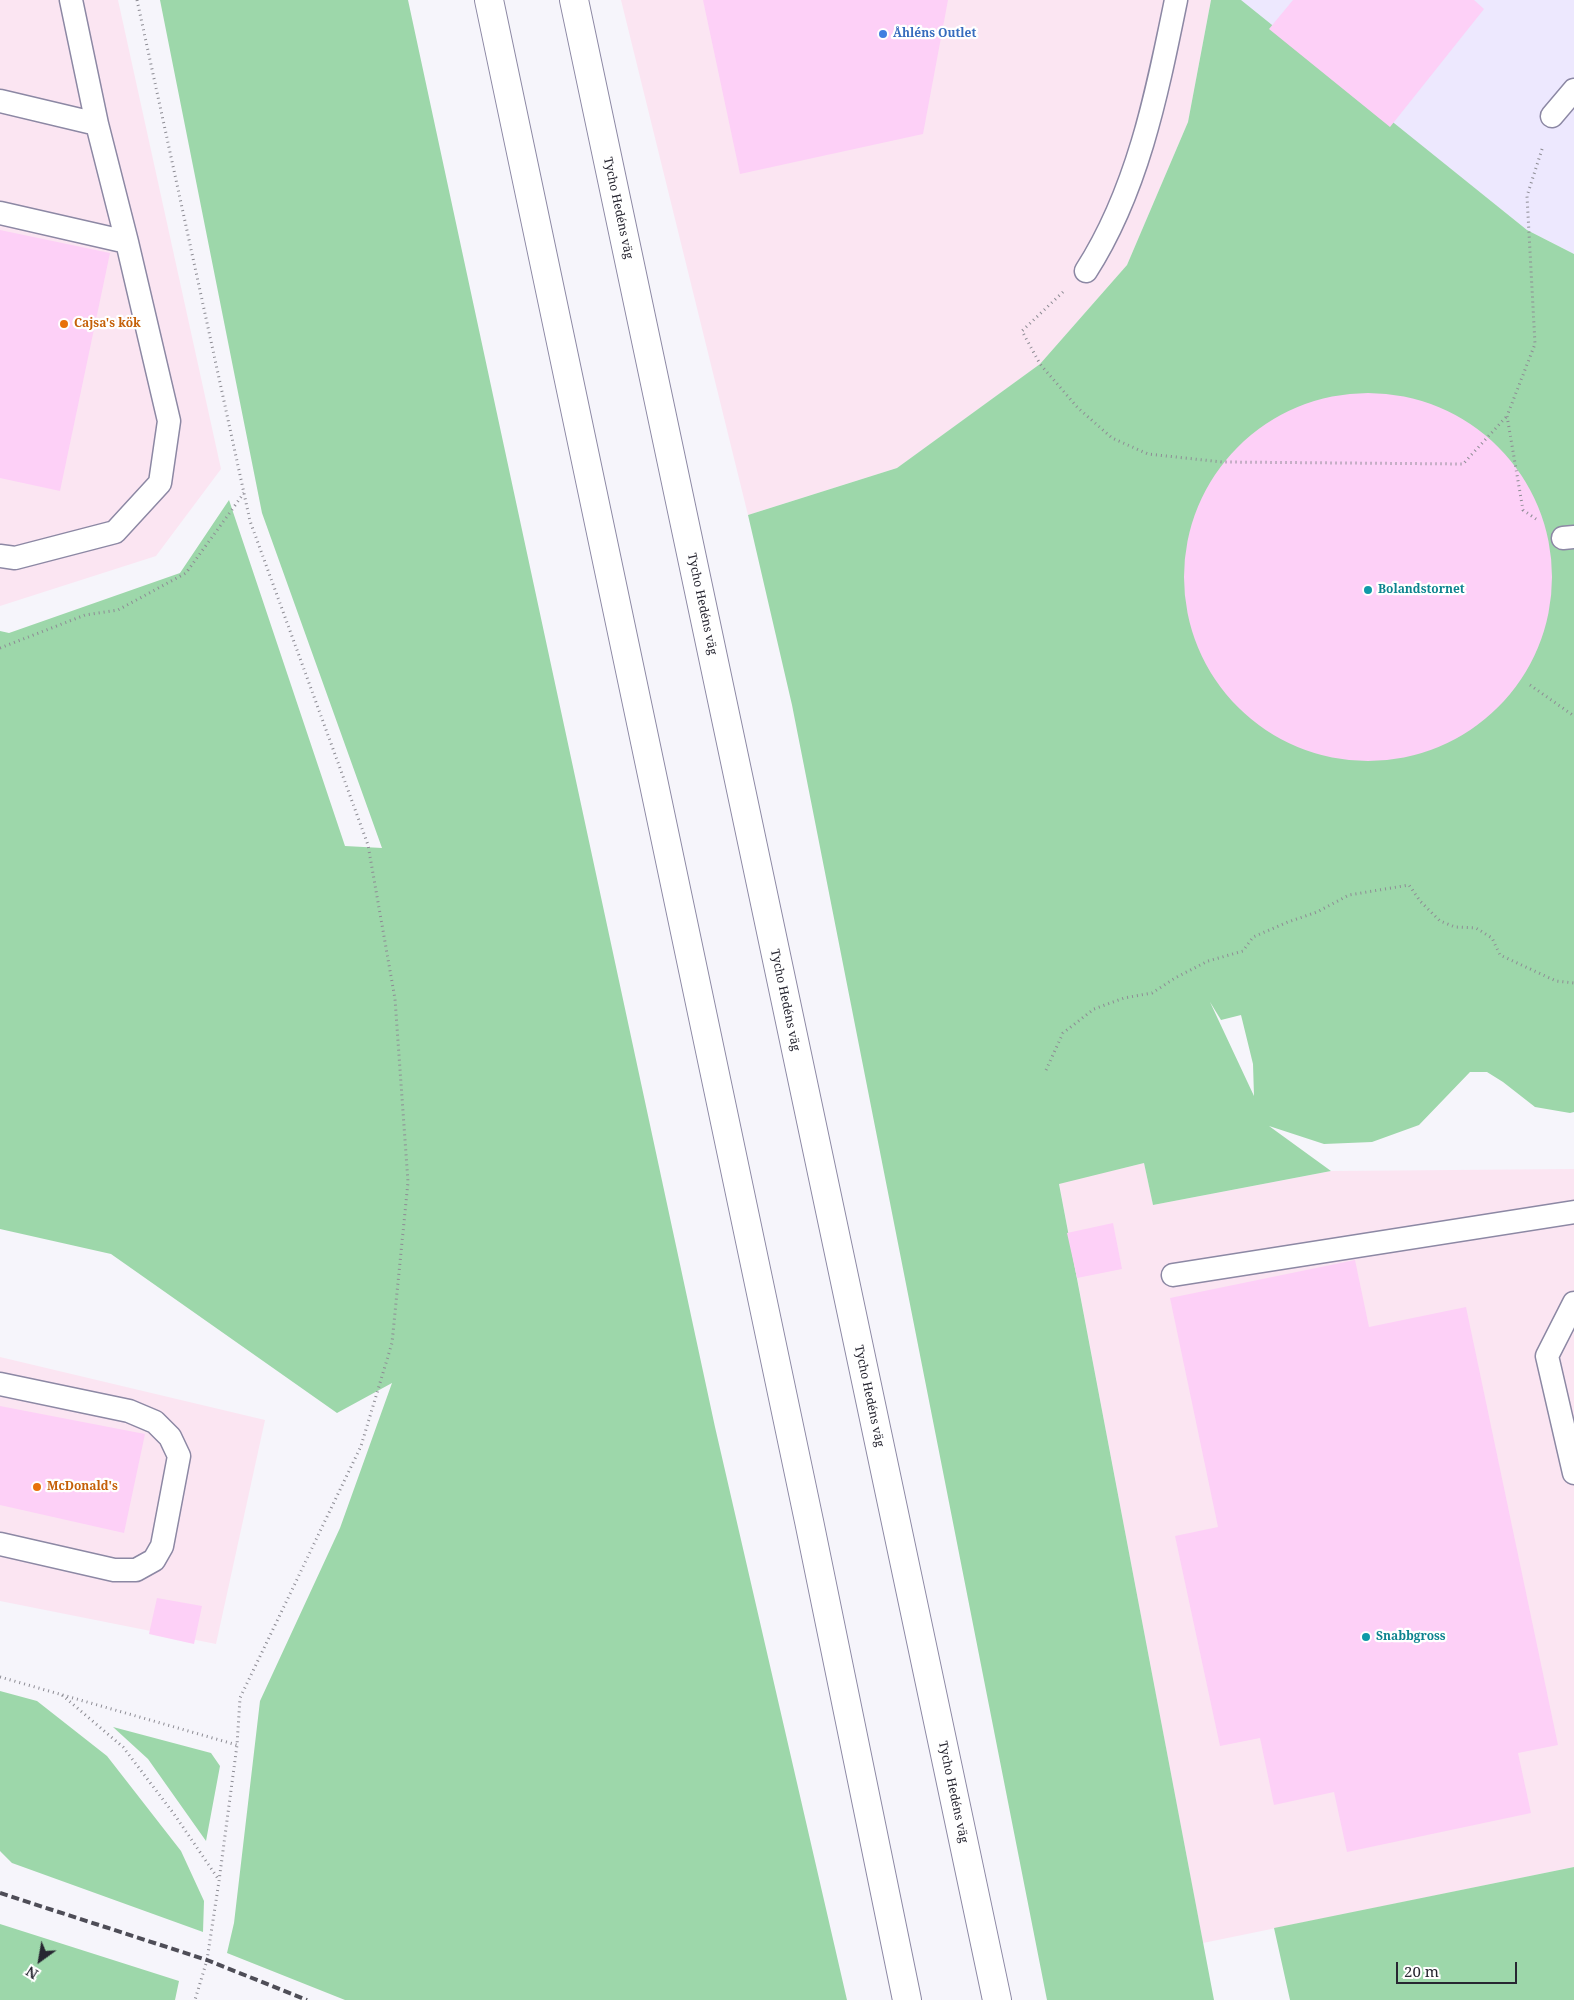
<!DOCTYPE html>
<meta charset="utf-8">
<style>
body{margin:0}
#map{position:relative;width:1574px;height:2000px;overflow:hidden;background:#f6f5fb;font-family:"Noto Serif",serif}
canvas{display:block}
.north{position:absolute;left:15px;top:1935px;width:50px;height:50px;-webkit-text-stroke:4px #fff;paint-order:stroke;rotate:212deg;font-size:14px;font-weight:700;line-height:20px;text-align:center;color:#272631}
.north::after{content:'';display:block;margin:auto;width:18px;height:22px;background:#272631;clip-path:polygon(50% 0,100% 100%,50% 72%,0 100%)}
.scale{position:absolute;left:1396px;top:1962px;width:121px;height:22px;box-sizing:border-box;border:2px solid #272631;border-top:0;padding-left:6px;font-size:15px;line-height:18px;white-space:nowrap;color:#272631;-webkit-text-stroke:4px #fff;paint-order:stroke}
</style>
<div id="map">
<canvas width="1574" height="2000"></canvas>
<div class="north">N</div>
<div class="scale">20 m</div>
</div>
<script>
const c = document.querySelector('canvas').getContext('2d');
c.lineJoin = 'round';
function fill(path, color) { c.fillStyle = color; c.fill(path, 'evenodd'); }
function strokePath(path, color, width, dash) { c.strokeStyle = color; c.lineWidth = width; c.lineCap = dash ? 'butt' : 'round'; c.setLineDash(dash || []); c.stroke(path); }
function label(font, color, halo, rows, align = 'center') {
  c.font = font + ' "Noto Serif",serif'; c.lineWidth = 4.5; c.setLineDash([]); c.textBaseline = 'middle'; c.strokeStyle = halo; c.fillStyle = color; for (const [text, x, y, turn = 0] of rows) {
    c.save(); c.translate(x, y); c.rotate((+turn || 0) * Math.PI / 180); c.textAlign = isNaN(turn) ? turn : align; if (halo) c.strokeText(text, 0, 0); c.fillText(text, 0, 0); c.restore();
  }
}
const commercial = new Path2D(`
 M0,0H118L221,469L156,556L0,606Z
 M621,0H1211L1188,122L1127,265L1040,364L897,468L748,515Z
 M1144,1163L1153,1205L1331,1171L1574,1169V1867L1203,1943L1059,1183Z
 M0,1357L265,1420L216,1644L0,1601Z`);
const industrial = new Path2D(`
 M1238,0H1574V254L1527,230Z`);
const green = new Path2D(`
 M160,0H408L715,1427L847,2000H345L227,1953L234,1923L260,1701L340,1528L392,1383L337,1413L111,1254L0,1229V631L9,633L180,573L229,500L345,846L382,848L262,513Z
 M1211,0H1241L1527,230L1574,254V1112L1570,1113L1535,1107L1503,1082L1487,1072H1470L1419,1125L1372,1142L1324,1144L1269,1126L1331,1171L1153,1205L1144,1163L1059,1184L1214,2000H1047L792,705L748,515L897,468L1040,364L1127,265L1188,122ZM1210,1002L1221,1020L1241,1015L1253,1064L1254,1096Z
 M0,1691L37,1701L107,1756L181,1851L204,1901L203,1932L12,1863L0,1851Z
 M113,1727L211,1753L220,1766L206,1841L148,1759Z
 M1574,1867V2000H1290L1274,1928Z
 M0,1924L179,1981L175,2000H0Z`);
const building = new Path2D(`
 M703,0H948L923,134L740,174Z
 M1293,0H1474L1484,9L1390,127L1269,29Z
 M0,230L110,253L60,491L0,478Z
 M1184 577a184 184 0 1 1 368 0a184 184 0 1 1-368 0Z
 M1113,1223L1122,1269L1077,1278L1067,1233Z
 M1355,1260L1369,1327L1466,1307L1558,1745L1518,1753L1531,1813L1347,1852L1334,1792L1274,1805L1260,1738L1220,1746L1175,1536L1218,1527L1170,1298Z
 M0,1406L145,1434L124,1533L0,1505Z
 M157,1598L202,1606L194,1644L149,1634Z`);
const path = new Path2D(`
 M137,0L250,521L368,845L395,999L408,1182L392,1343L361,1446L240,1698L237,1745L219,1881L207,1960L195,2000
 M1063,292L1022,331L1040,364L1078,408L1112,438L1148,454L1222,462L1463,464L1507,416
 M1536,519L1523,510L1507,416L1535,344L1527,196L1543,146
 M0,648L85,615L118,610L186,573L244,493
 M1530,685L1574,716
 M1046,1070L1063,1033L1094,1009L1124,998L1152,993L1175,978L1208,961L1243,951L1253,937L1288,922L1317,912L1349,895L1409,885L1420,901L1440,921L1455,927L1476,928L1492,938L1500,955L1556,981L1574,983
 M0,1677L237,1745
 M62,1695L123,1747L174,1814L219,1880`);
const service = new Path2D(`
 M0,101L97,124L71,0
 M1552,116L1574,90
 M0,213L127,242L97,124
 M1086,271C1138,190 1157,93 1176,0
 M1563,538L1574,537
 M0,556L15,558L115,532L160,483L169,421L127,242
 M1173,1275L1574,1212
 M1574,1303L1547,1356L1574,1473
 M0,1384L129,1411L155,1422L170,1437L179,1456L162,1546L154,1560L136,1570H114L0,1544`);
const secondary = new Path2D(`
 M489,0L809,1521L907,2000
 M574,0L997,2000`);
const rail = new Path2D(`
 M0,1893L207,1960L307,2000`);
const markers = [
 [883,34,5,"#3f7fe0"],
 [64,324,5,"#e8710a"],
 [1368,590,5,"#0f9aa8"],
 [37,1487,5,"#e8710a"],
 [1366,1637,5,"#0f9aa8"]
];
const shopNames = [
 ["Åhléns Outlet",893,34]
];
const streetNames = [
 ["Tycho Hedéns väg",618,208,78],
 ["Tycho Hedéns väg",702,604,78],
 ["Tycho Hedéns väg",785,1000,78],
 ["Tycho Hedéns väg",869,1396,78],
 ["Tycho Hedéns väg",953,1792,78]
];
const foodNames = [
 ["Cajsa's kök",74,324],
 ["McDonald's",47,1487]
];
const cultureNames = [
 ["Bolandstornet",1378,590],
 ["Snabbgross",1376,1637]
];
fill(commercial, '#fbe5f2');
fill(industrial, '#ede8fe');
fill(green, '#9dd7aa');
fill(building, '#fdd0f7');
strokePath(service, '#8c88a4', 25);
strokePath(secondary, '#8c88a4', 30);
strokePath(path, '#8d8c94', 3, [1, 4]);
strokePath(service, '#fff', 22);
strokePath(secondary, '#fff', 28);
strokePath(rail, '#4e4d57', 4, [8, 4]);
for (const [x, y, r, color] of markers) { const dot = new Path2D(); dot.arc(x, y, r, 0, 2 * Math.PI); c.fillStyle = color; c.fill(dot); strokePath(dot, '#fff', 2); }
label('bold 12px', '#366cbe', '#fff', shopNames, 'left');
label('12px', '#272631', '#fff', streetNames);
label('bold 12px', '#c56008', '#fff', foodNames, 'left');
label('bold 12px', '#0d838f', '#fff', cultureNames, 'left');
</script>
